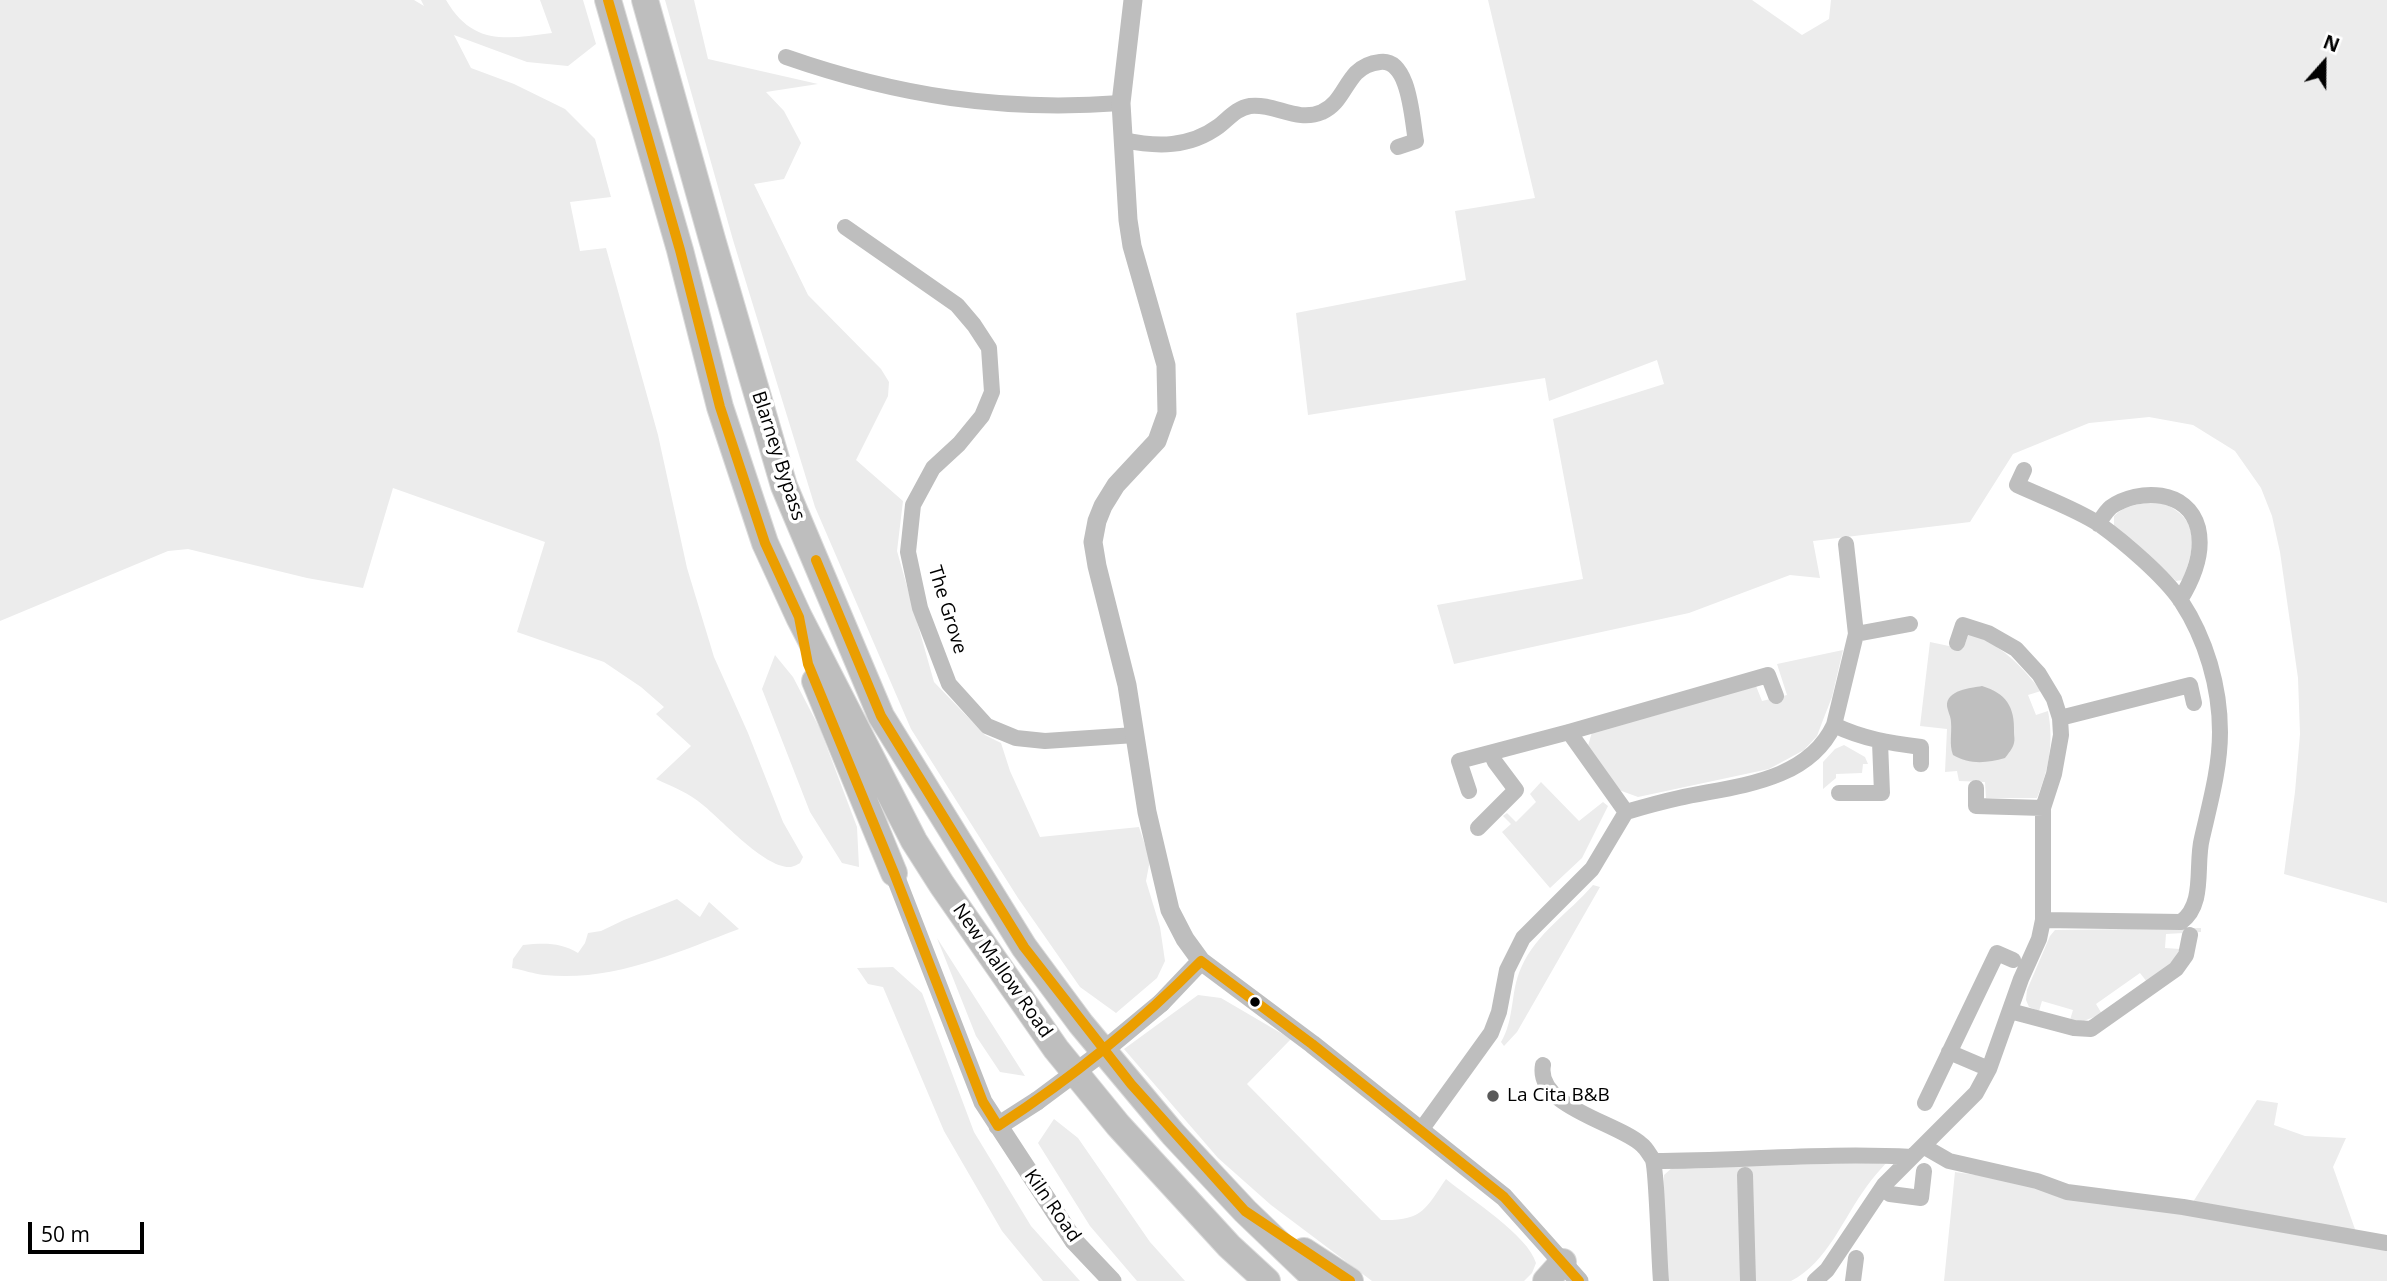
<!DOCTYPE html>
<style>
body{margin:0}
#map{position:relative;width:2387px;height:1281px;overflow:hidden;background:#fff;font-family:"Open Sans",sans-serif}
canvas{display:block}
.north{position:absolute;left:2289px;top:28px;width:70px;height:70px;-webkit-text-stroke:5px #fff;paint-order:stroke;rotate:21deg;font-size:19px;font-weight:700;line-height:28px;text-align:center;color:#000}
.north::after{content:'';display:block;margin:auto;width:24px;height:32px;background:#000;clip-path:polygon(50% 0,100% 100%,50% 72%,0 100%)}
.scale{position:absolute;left:28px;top:1222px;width:116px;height:32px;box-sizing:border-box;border:4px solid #000;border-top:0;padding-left:9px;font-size:21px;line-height:24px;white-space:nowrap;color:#000;-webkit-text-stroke:5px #fff;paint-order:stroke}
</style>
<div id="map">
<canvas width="2387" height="1281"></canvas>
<div class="north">N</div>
<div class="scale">50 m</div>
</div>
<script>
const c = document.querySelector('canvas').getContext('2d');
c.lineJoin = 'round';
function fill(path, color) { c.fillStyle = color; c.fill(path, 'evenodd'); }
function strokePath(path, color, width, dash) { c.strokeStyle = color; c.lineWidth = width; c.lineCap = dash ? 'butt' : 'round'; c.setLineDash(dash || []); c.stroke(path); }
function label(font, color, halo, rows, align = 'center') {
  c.font = font + ' "Open Sans",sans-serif'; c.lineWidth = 7; c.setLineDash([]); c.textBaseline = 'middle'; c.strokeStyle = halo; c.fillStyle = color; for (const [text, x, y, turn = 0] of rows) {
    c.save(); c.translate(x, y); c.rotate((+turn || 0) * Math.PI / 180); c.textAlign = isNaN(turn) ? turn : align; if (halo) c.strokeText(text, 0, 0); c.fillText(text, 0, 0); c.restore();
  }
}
const green = new Path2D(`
 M0,0H414L424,6L421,0H446C473,46 506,39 552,33L540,0H583L596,44L568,66L527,62L454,35L471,68L514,84L565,109L595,139L611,197L570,202L580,251L606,248L658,435L687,568L714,657L748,733L783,822L803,857L800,863C799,864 792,867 791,867C765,869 722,820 703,805C689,793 673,787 656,779L691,746L656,714L664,707L641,687L604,662L517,632L545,542L393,488L363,588L307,578L188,549L168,551L0,621Z
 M665,0H694L708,59L818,84L766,92L784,111L801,143L784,179L754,184L808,295L881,369L889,382L888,396L856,460L903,501L897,551L934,682L985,735L1001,743L1010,771L1040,837L1139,827L1150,860L1146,881L1160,927L1165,961L1157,978L1116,1013L1080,987L1018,898L911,729L815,507L733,240Z
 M1488,0H1752L1802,35L1829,19L1831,0H2387V903L2284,874L2295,792L2300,734L2298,678L2280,552L2272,516L2261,488L2235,451L2193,425L2149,417L2089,423L2013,454L1970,522L1813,541L1820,578L1790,575L1689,613L1454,664L1437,605L1583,579L1553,419L1664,384L1657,360L1549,401L1545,378L1308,415L1296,313L1466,280L1455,211L1535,198Z
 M2158,501C2201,518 2196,543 2183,580L2176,581L2136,543L2114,526V516C2126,504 2142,504 2158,501Z
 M1969,633C2001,645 2020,664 2041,691L2028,695L2036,715L2048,711C2054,743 2049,768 2037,798H1986L1985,782L1959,781L1957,771L1945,772L1947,729L1920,726L1930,642L1963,649Z
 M1843,650L1832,697L1823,720L1817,736L1804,750L1769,769L1638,797L1619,790L1588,746L1592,732L1756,686L1762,701L1787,695L1777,664Z
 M775,655L793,677L820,729L857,827L859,867L842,863L810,812L762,689Z
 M1844,745L1865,757L1868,764H1863L1862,773L1836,774V778L1823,789V762L1835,749Z
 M1541,782L1579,821L1603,802L1608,806L1582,858L1550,888L1502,832L1511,824L1503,816L1507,813L1516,822L1536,802L1530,794Z
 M1593,885L1600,887L1517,1032L1504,1046L1501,1042C1515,1019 1510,992 1521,968C1537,932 1568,914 1593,885Z
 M677,899L700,917L709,902L739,929C675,953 614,982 544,975C534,974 523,970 512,968L513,959L523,945C544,943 560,942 578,953L585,943L588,933L601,931L624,920Z
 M2201,928V932L2166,934L2165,948L2180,949L2170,965L2147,982L2140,973L2096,1004L2102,1014L2081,1022L2070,1020L2073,1010L2042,1001L2039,1011L2029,1007L2026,1000L2027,990L2050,936L2055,930Z
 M937,938L1025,1076L1000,1072L976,1036Z
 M893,967L922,993L974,1132L1031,1226L1080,1281H1043L1002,1231L944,1131L883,987L868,984L857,968Z
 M1198,995L1221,998L1291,1039L1247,1084L1381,1220C1422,1221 1425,1210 1446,1179C1470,1199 1528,1235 1536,1263L1532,1273L1524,1281H1372L1271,1205L1218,1158L1124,1049Z
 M2257,1100L2278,1103L2274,1125L2305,1136L2346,1138L2333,1167L2356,1232L2193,1202Z
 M1054,1119L1078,1138L1150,1242L1185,1281H1137L1090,1226L1038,1143Z
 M1889,1160C1881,1169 1873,1177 1867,1186C1843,1218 1828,1262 1791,1281H1666L1662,1226L1664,1175L1673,1167Z
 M1955,1172L2011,1180L2127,1205L2387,1249V1281H1944Z`);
const water = new Path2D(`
 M1982,686C2006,693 2015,707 2014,732C2014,736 2015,740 2014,743C2013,748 2008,754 2005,758C1987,763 1970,765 1953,755C1949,744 1952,734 1951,722C1951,717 1948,712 1947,706C1946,690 1971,688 1982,686Z`);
const minor = new Path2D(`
 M786,57C898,96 1003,112 1121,103
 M1123,140C1157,147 1189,148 1219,126C1229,118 1237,108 1250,106C1275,103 1297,123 1322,112C1339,105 1344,86 1356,73C1363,66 1371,63 1380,62C1410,58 1412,121 1416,141L1398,147
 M845,227L957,305L974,325L989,348L992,392L982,416L959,444L933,468L913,505L908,552L920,608L949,684L987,726L1016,738L1045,741L1135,735
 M2024,470L2017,485C2043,497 2076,509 2099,524C2124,542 2164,576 2181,601C2206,639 2220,687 2220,732C2220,768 2210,803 2202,838C2195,865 2206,904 2181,922L2043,920
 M2098,524C2102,518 2106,511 2111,507C2139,488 2188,489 2198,528C2204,553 2193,579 2180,600
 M1856,634L1910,624
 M2060,718L2190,685L2194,703
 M1834,725C1863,739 1890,743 1921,747V764
 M1569,732L1626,812
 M1976,788V806L2043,808
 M1469,791L1459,761L1569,732L1768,675L1776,696
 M1839,793H1882L1880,742
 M1626,812C1643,807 1661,802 1679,798C1733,786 1807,783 1834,725L1856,634L1846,544
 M1478,828L1516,790L1495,762L1491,753
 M2010,1011L2074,1028L2091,1029L2176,969L2186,955L2190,935
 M1949,1052L1989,1069
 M1543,1065C1535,1107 1619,1123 1642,1145C1646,1148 1649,1154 1652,1158C1657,1166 1659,1263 1661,1281
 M1925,1103L1997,953L2013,960
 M1421,1130L1491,1033L1499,1012L1507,970L1523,938L1592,869L1626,812
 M1923,1146L1949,1161L2037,1181L2067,1192L2183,1207L2387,1243
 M1654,1161C1740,1161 1826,1152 1912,1157
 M1745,1175L1748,1281
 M1882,1188L1890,1194L1921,1198L1924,1171
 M1815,1281L1827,1270L1884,1185L1976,1093L1989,1069L2021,979L2039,939L2043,920V808L2054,774L2061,735L2060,718L2054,699L2039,674L2016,649L1988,633L1963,625L1957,643
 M1853,1281L1856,1258`);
const tertiary = new Path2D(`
 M1133,0L1121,103L1128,220L1132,246L1166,365L1167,413L1157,441L1116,485L1103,506L1097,521L1093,542L1097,566L1127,685L1147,812L1170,910L1185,939L1201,961L1312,1044L1504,1197L1579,1281
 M894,873L983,1102L1074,1241L1112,1281
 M1161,1003L1201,961
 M998,1126L1037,1101`);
const trunk = new Path2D(`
 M608,0L680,250L720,407L765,543L799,617L892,798L914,841L942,885L1056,1049L1118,1125L1229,1246L1267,1281
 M645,0L712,239L784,486L881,716L1024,947L1081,1024L1173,1134L1245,1211L1318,1281
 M815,681L894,873
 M1304,1251L1350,1281
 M1546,1281L1563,1262`);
const tertiaryBridge = new Path2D(`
 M1037,1101L1096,1057L1161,1003`);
const bus1 = new Path2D(`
 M608,0L680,250L720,407L765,543L799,617L808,664L894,873L983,1102L998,1126C1072,1078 1139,1024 1201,961L1312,1044L1504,1197L1579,1281
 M816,560L881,716L1024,947L1131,1084L1245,1211L1350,1281`);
const markers = [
 [1255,1002,6,"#000"],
 [1493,1096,7,"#595959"]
];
const streetNames = [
 ["Blarney Bypass",778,456,72],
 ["The Grove",947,610,73],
 ["New Mallow Road",1002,971,55],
 ["Kiln Road",1052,1206,55]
];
const poiNames = [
 ["La Cita B&B",1507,1096]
];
fill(green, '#ececec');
fill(water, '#bfbfbf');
strokePath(trunk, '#dbdbdb', 28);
strokePath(minor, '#bebebe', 16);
strokePath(tertiary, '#bebebe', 19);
strokePath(trunk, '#bebebe', 26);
strokePath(tertiaryBridge, '#bebebe', 19);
strokePath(bus1, '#eb9e00', 10);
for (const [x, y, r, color] of markers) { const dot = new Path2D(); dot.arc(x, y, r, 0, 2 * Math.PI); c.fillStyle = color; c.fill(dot); strokePath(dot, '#fff', 2.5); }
label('19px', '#000', '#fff', streetNames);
label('19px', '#000', '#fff', poiNames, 'left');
</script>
